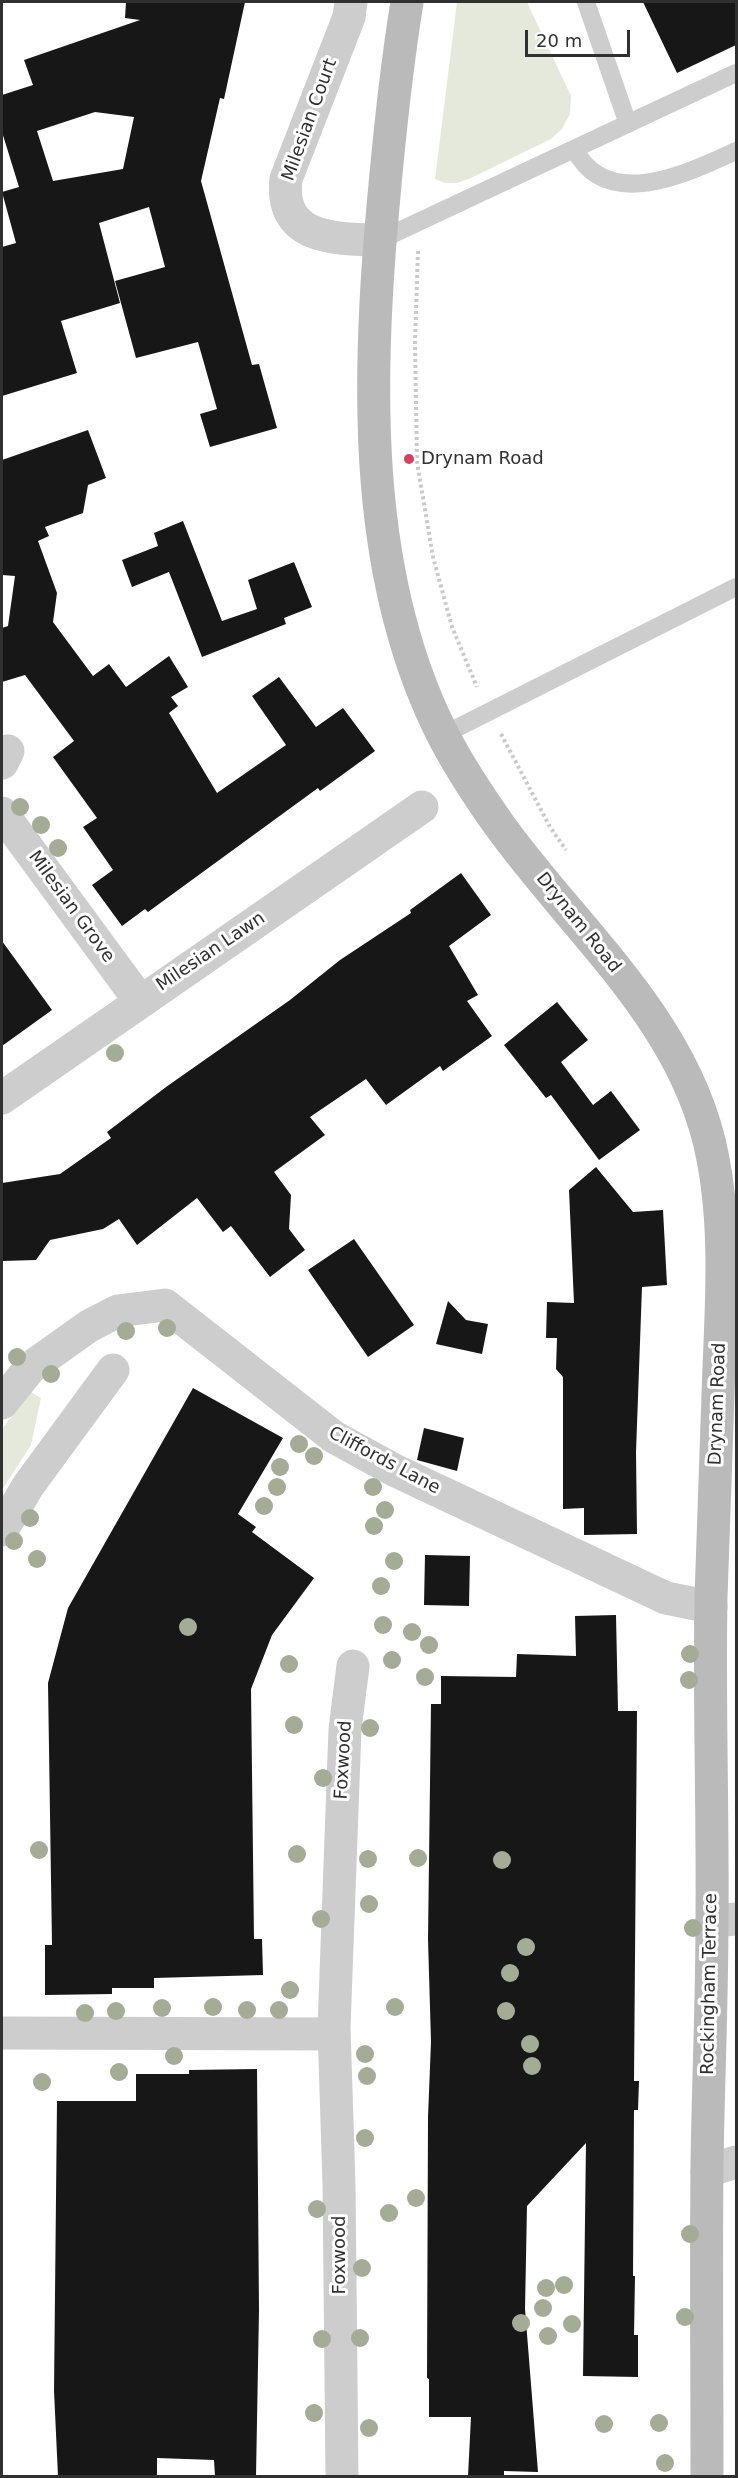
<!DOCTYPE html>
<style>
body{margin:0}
#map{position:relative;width:738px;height:2478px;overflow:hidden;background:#fff;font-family:"DejaVu Sans",sans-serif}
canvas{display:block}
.frame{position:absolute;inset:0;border:3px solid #303030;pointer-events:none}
.scale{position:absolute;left:525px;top:30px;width:105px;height:27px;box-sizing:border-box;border:3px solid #303030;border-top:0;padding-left:8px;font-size:18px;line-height:21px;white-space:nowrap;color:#303030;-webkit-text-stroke:4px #fff;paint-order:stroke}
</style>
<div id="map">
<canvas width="738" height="2478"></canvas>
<div class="frame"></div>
<div class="scale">20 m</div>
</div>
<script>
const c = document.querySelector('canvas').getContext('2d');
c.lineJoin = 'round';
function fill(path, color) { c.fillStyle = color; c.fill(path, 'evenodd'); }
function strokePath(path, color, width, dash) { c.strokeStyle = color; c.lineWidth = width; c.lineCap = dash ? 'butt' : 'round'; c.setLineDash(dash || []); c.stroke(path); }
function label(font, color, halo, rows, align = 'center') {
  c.font = font + ' "DejaVu Sans",sans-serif'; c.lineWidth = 6; c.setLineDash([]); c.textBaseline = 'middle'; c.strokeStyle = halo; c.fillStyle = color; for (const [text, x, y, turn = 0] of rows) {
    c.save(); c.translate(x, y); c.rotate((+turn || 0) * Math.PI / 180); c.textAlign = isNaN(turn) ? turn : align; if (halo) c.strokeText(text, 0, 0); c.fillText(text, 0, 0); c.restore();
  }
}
const green = new Path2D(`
 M457,2H527L571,96L570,114L562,129L551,139L471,178L457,183H445L435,179Z
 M31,1392L41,1398L31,1445L2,1490V1429Z`);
const building = new Path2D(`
 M126,2H245L224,99L220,98L201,181L252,365L259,364L277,428L210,447L200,414L217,409L198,342L136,358L115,281L165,267L149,207L99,223L120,303L61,321L77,373L2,396V247L16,243L2,192L19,187L2,132V95L33,85L24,60L140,20L125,18ZM95,112L134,117L123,169L53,181L37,131Z
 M643,2H736V45L677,73Z
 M88,430L106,478L88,485L83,513L45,527L49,536L38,541L57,593L53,622L93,676L109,664L126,687L169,656L188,687L171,697L178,706L169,713L217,793L286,745L252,696L279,677L316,727L343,708L375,751L320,791L318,788L148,912L145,909L122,926L92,885L113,870L83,827L97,818L53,757L74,741L25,675L2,682V628L8,626L15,576L2,575V460Z
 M183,521L222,621L257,609L248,580L294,562L312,607L284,618L286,624L202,657L169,572L132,587L122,560L158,546L154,533Z
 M461,873L491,915L449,946L478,995L467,1001L492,1036L443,1071L440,1066L386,1105L366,1079L310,1117L325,1135L274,1172L291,1195L289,1229L305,1250L270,1277L231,1226L223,1232L197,1198L137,1245L119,1219L103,1229L50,1240L36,1260L2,1261V1183L60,1174L111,1138L107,1132L166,1087L290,1000L340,960L411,913L410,910Z
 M2,941L52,1010L2,1046Z
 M557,1002L588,1040L561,1062L593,1105L611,1091L640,1130L599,1160L551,1095L546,1098L504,1045Z
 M596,1167L633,1212L663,1210L667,1285L642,1287L636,1452L637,1534L584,1535V1508L563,1509V1377L556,1369L557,1338H546L547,1302L574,1303L569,1190Z
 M354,1239L414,1325L368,1357L308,1270Z
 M448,1301L466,1320L488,1324L482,1354L436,1344Z
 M193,1388L283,1438L238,1514L256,1527L252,1532L314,1578L272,1635L251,1689L254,1939H262L263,1975L154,1978V1988H112V1994L45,1995V1945H52L48,1683L68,1608Z
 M424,1428L464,1438L457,1471L417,1460Z
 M425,1555L470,1556L469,1606L424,1605Z
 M616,1615L618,1711H637L634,2081H639L638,2110H634L633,2276H635L634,2335H638V2377L583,2376L586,2143L527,2206L525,2309L538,2472L504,2471V2476H468L471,2417H429V2379L427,2378L428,2117L431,2042L428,1939L431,1704H441V1676L516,1677L517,1654L576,1656L575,1616Z
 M257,2069L259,2310L256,2476H215L214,2460L157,2458V2476H58L54,2391L57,2101H136V2074H189V2070Z`);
const path = new Path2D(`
 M418,251L415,342L417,462L433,557L452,627L477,687
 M501,734L550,827L566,850`);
const lane = new Path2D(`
 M586,2L628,124
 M575,150C608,213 690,172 736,151
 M380,240L736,73
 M443,735L736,587`);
const street = new Path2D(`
 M351,2L349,17L286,179C279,240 335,239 380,240
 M2,763L8,751
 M2,813L140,1001
 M2,1098L422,807
 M2,1403L30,1368L89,1326L118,1311L165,1305L334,1437L394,1470L666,1598L711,1607
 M2,1530L28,1486L113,1370
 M712,1921L736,1919
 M2,2033L334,2034
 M707,2171L736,2162
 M342,2476L339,2184L334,2028L345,1729L353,1666`);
const secondary = new Path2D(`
 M407,2C396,70 389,138 383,207C367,380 362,580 445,739C461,769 480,798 500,826C577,933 688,1023 713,1159C726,1226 722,1298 719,1366C716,1443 713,1520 711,1598C709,1705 713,1813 712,1921C712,2003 708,2085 707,2166C706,2270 707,2373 707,2476`);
const trees = [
 [20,807],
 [41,825],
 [58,848],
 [115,1053],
 [167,1328],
 [126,1331],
 [17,1357],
 [51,1374],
 [299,1444],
 [314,1456],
 [280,1467],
 [277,1487],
 [373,1487],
 [264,1506],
 [385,1510],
 [30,1518],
 [374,1526],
 [14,1541],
 [37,1559],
 [394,1561],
 [381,1586],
 [383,1625],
 [188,1627],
 [412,1632],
 [429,1645],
 [690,1654],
 [392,1660],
 [289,1664],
 [425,1677],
 [689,1680],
 [294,1725],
 [370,1728],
 [323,1778],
 [39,1850],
 [297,1854],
 [418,1858],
 [368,1859],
 [502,1860],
 [369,1904],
 [321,1919],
 [693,1928],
 [526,1947],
 [510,1973],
 [290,1990],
 [213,2007],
 [395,2007],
 [162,2008],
 [247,2010],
 [279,2010],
 [116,2011],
 [506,2011],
 [85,2013],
 [530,2044],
 [365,2054],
 [174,2056],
 [532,2066],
 [119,2072],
 [367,2076],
 [42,2082],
 [365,2138],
 [416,2198],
 [317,2209],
 [389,2213],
 [690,2234],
 [362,2268],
 [564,2285],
 [546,2288],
 [543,2308],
 [685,2317],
 [521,2323],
 [572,2324],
 [548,2336],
 [360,2338],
 [322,2339],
 [314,2413],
 [659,2423],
 [604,2424],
 [369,2428],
 [665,2463]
];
const markers = [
 [409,459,6,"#da3f62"]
];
const streetNames = [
 ["Milesian Court",310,120,-70],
 ["Milesian Grove",71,907,54],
 ["Drynam Road",578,923,51],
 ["Milesian Lawn",211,952,-34],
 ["Drynam Road",718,1404,-88],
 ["Cliffords Lane",384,1461,28],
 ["Foxwood",344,1760,-87],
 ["Rockingham Terrace",710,1984,-89],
 ["Foxwood",340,2255,-90]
];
const poiNames = [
 ["Drynam Road",421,459]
];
fill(green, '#e5e9dc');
fill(building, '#171717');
strokePath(path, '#cacaca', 4, [3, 3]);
strokePath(lane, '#cdcdcd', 18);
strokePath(street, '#cdcdcd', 33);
strokePath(secondary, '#bababa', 33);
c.fillStyle = '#a4ac96';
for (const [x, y] of trees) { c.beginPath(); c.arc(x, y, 9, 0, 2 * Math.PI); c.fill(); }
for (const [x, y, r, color] of markers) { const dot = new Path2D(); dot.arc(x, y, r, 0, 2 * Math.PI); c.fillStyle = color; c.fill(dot); strokePath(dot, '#fff', 2); }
label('18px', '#303030', '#fff', streetNames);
label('18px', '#303030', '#fff', poiNames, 'left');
</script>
